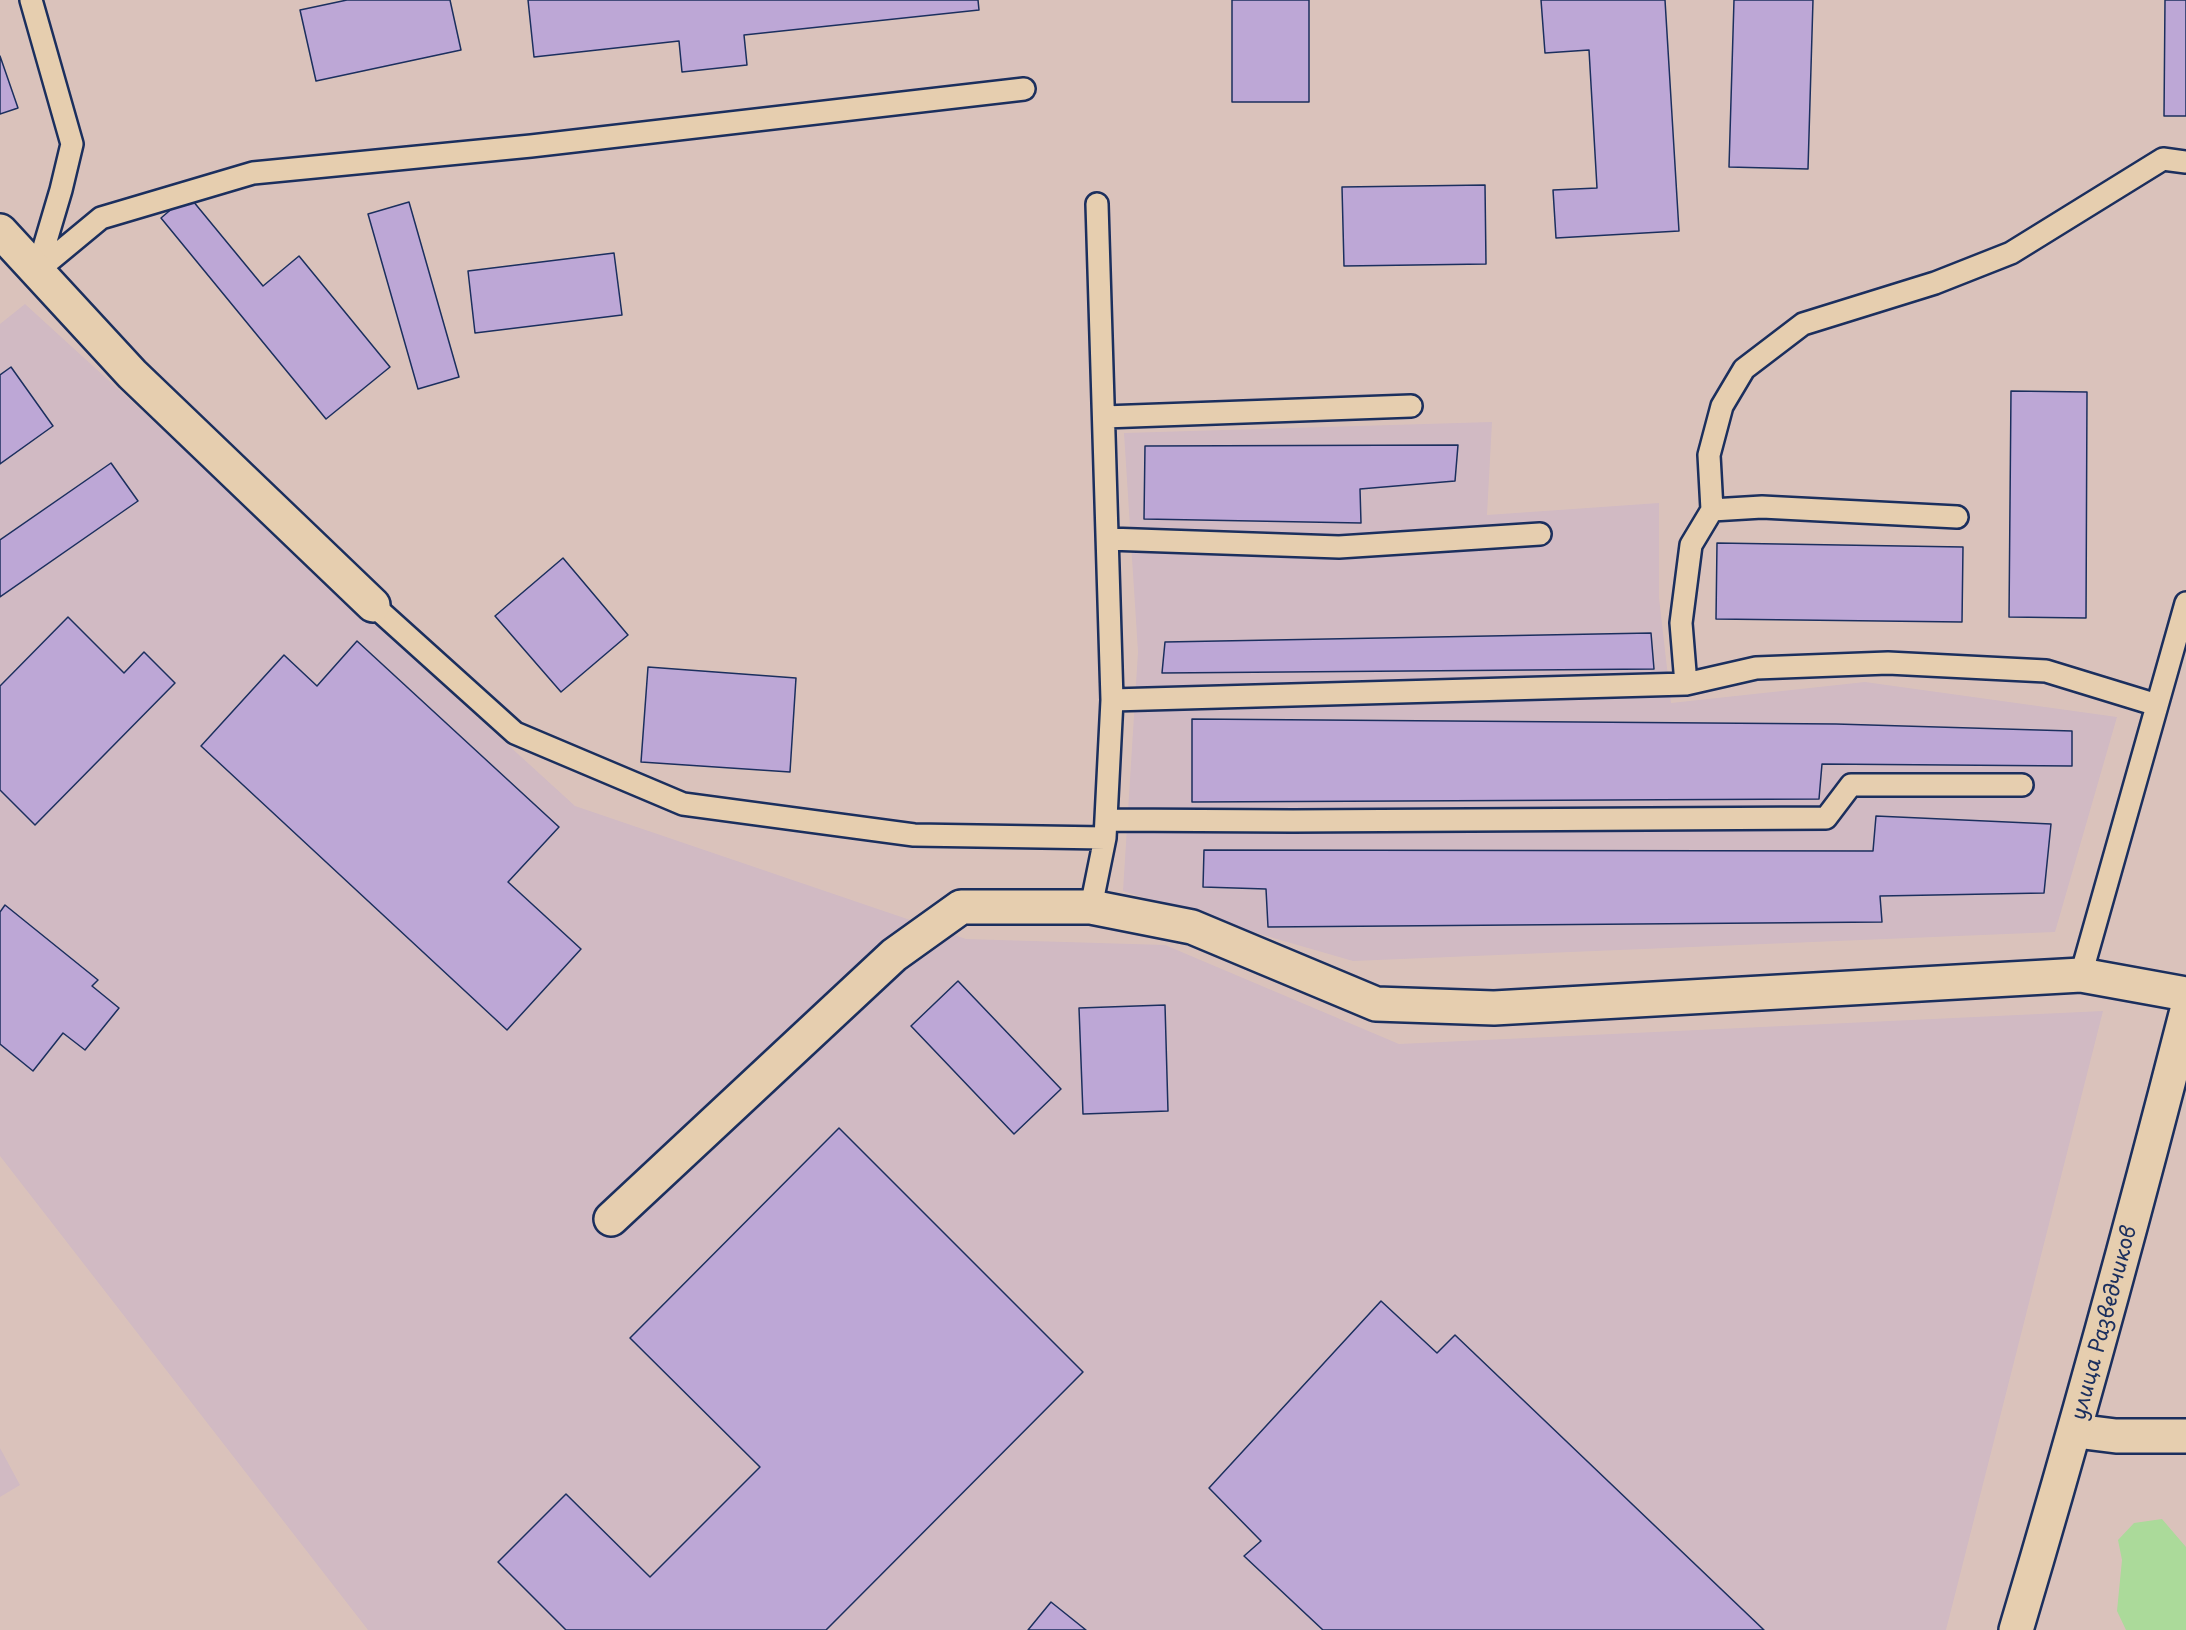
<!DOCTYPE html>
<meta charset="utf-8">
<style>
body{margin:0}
canvas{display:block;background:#dac2bb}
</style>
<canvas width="2186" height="1630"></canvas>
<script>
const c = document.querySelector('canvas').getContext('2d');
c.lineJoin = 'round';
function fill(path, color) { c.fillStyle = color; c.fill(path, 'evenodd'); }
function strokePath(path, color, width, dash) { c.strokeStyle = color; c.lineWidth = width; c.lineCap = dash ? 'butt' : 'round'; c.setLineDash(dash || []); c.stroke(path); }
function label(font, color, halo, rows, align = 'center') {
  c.font = font + ' "Playpen Sans",sans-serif'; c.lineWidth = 5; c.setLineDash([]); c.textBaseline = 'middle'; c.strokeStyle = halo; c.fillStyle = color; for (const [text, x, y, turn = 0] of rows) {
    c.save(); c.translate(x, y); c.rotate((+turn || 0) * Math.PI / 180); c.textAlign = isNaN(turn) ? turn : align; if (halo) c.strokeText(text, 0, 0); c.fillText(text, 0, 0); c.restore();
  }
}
const built = new Path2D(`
 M25,304L575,806L966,939L1165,945L1399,1044L2103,1011L1946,1630H368L0,1156V324Z
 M1492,422L1487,515L1659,503V598L1671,703L1865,682L2117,717L2055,932L1353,961L1256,933L1123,891L1138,652L1124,433Z
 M0,1448L20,1485L0,1497Z`);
const green = new Path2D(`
 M2162,1519L2186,1547V1630H2126L2117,1611L2122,1560L2118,1540L2134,1523Z`);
const building = new Path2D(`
 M347,0H450L461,50L316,81L300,10Z
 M528,0H978L979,10L744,35L747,65L682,72L679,41L534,57Z
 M1232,0H1309V102H1232Z
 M1541,0H1665L1679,231L1556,238L1553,190L1597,188L1589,50L1545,53Z
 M1734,0H1813L1808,169L1729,167Z
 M2165,0H2186V116H2164Z
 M0,56L18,108L0,114Z
 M1485,185L1486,264L1344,266L1342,187Z
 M188,195L263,286L299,256L390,367L326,419L161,218Z
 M409,202L459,377L418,389L368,214Z
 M614,253L622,315L475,333L468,271Z
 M11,367L53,426L0,464V375Z
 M2011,391L2087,392L2086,618L2009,617Z
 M1458,445L1455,481L1360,489L1361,523L1144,519L1145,446Z
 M111,463L138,501L0,597V540Z
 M1717,543L1963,547L1962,622L1716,619Z
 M563,558L628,635L561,692L495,616Z
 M68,617L124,673L144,652L175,683L35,825L0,790V686Z
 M1651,633L1654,669L1162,673L1165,642Z
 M357,641L559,827L508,882L581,949L507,1030L201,746L284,655L317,686Z
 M648,667L796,678L790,772L641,762Z
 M1192,719L1836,724L2072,731V766L1822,764L1819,799L1192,802Z
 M1876,816L2051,824L2044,893L1880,896L1882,922L1268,927L1266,889L1203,887L1204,850L1873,851Z
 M5,905L98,980L92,986L119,1008L85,1050L63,1033L33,1071L0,1044V912Z
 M958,981L1061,1089L1014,1134L911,1026Z
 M1165,1005L1168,1111L1083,1114L1079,1008Z
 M839,1128L1083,1372L826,1630H566L498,1562L566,1494L650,1577L760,1467L630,1338Z
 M1381,1301L1437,1353L1455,1335L1764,1630H1323L1244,1556L1261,1541L1209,1488Z
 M1051,1602L1086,1630H1028Z`);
const lane = new Path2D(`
 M31,0L72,144L61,190L37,271
 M37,271L101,218L253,173L531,146L1024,89
 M1104,417L1411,406
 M1712,510L1709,455L1722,406L1744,369L1803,324L1935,283L2011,253L2163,159L2186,162
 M1108,539L1339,547L1540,534
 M373,605L515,733L683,804L914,835L1105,838
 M1686,684L1681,623L1691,545L1712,510L1762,507L1957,517
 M1112,700L1686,684L1756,668L1888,663L2046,671L2157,705
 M1107,820L1293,821L1826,818L1851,785H2022
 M1091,907L1105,838L1112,700L1097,204
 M2081,975L2186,603`);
const street = new Path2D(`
 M0,231L132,374L373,605
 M611,1219L894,955L961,907H1091L1192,927L1376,1004L1494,1008L2081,975L2186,994
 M2076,1431L2116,1436H2186`);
const secondary = new Path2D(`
 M2016,1630C2077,1426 2133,1221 2186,1014`);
const streetNames = [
 ["улица Разведчиков",2105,1323,-75]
];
fill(built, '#d1bac3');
fill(green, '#abda9a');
fill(building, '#bda7d6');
strokePath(building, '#1b2f5e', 1.5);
strokePath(lane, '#1b2f5e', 26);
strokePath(street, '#1b2f5e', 38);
strokePath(secondary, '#1b2f5e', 38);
strokePath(lane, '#e6ceaf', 21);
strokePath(street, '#e6ceaf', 33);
strokePath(secondary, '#e6ceaf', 33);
label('21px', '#1b2f5e', '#e6ceaf', streetNames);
</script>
